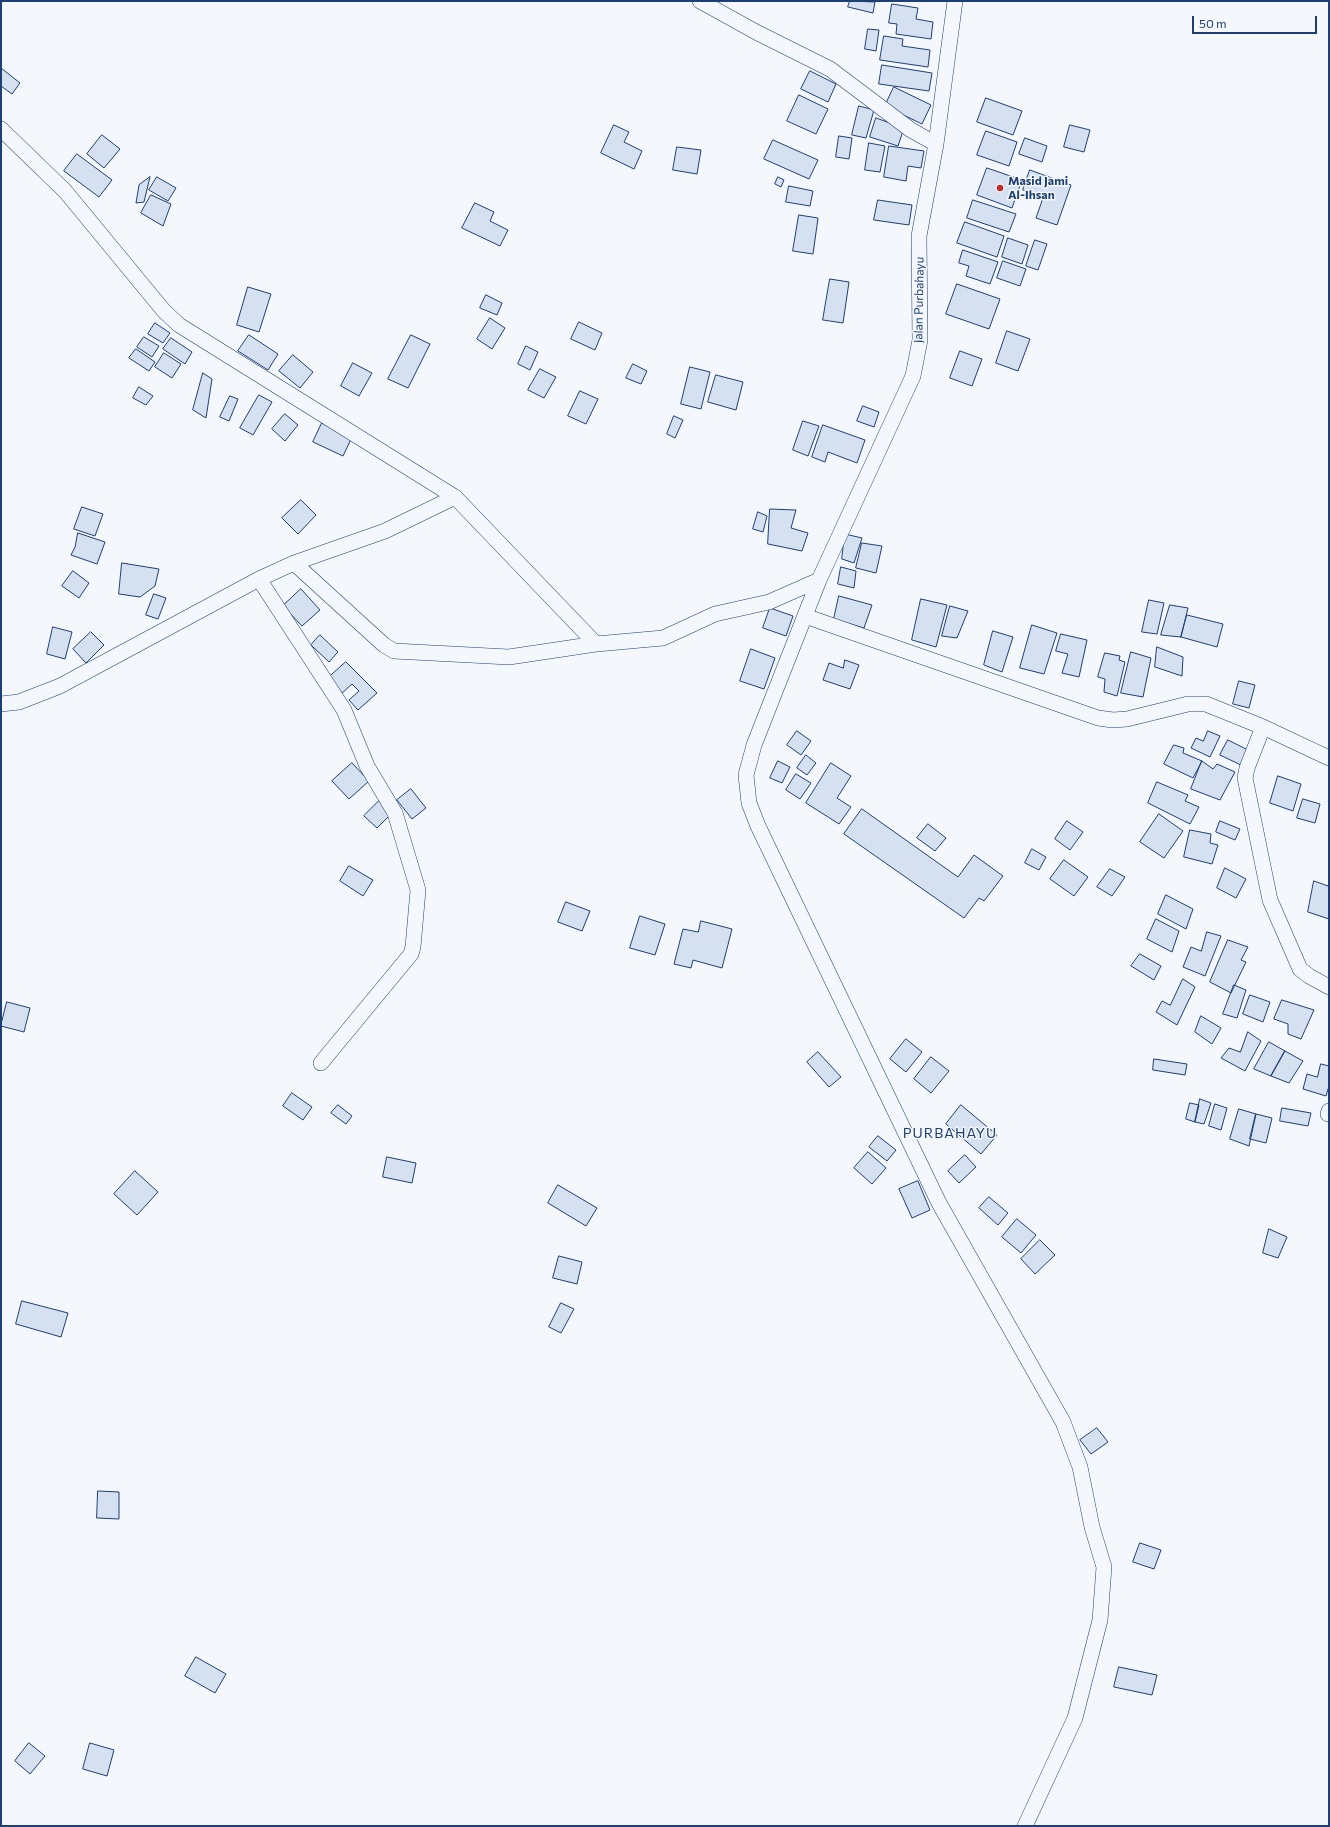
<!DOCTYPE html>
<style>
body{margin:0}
#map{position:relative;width:1330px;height:1827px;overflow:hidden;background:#f4f7fb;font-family:Commissioner,sans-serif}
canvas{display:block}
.frame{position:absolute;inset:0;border:2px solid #1d3f73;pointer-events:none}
.scale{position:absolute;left:1192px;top:16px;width:125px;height:18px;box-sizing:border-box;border:2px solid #1d3f73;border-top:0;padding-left:5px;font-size:12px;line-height:14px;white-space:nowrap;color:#1d3f73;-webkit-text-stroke:3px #f4f7fb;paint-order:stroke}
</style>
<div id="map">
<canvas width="1330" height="1827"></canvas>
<div class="frame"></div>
<div class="scale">50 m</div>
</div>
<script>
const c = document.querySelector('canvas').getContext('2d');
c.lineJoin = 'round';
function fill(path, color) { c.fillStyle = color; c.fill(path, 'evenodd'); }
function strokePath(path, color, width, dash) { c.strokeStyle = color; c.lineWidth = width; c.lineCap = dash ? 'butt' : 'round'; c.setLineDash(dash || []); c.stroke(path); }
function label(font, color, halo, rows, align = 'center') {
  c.font = font + ' Commissioner,sans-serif'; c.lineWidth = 3; c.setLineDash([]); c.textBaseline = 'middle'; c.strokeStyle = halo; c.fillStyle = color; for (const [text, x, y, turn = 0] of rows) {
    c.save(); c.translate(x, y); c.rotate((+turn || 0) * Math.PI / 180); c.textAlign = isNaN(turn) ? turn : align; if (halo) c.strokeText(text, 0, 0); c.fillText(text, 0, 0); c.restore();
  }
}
const building = new Path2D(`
 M850,1L875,2L873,13L848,7Z
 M892,4L918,8L916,19L933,22L931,39L896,34L897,24L889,23Z
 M868,29L879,30L876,51L865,49Z
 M884,36L903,39L902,46L930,50L928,67L880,60Z
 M882,65L932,73L929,91L879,84Z
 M1,68L20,83L12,94L1,86Z
 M810,71L836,84L828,102L801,89Z
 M894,87L931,105L922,124L885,106Z
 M799,95L828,109L816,134L787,121Z
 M986,98L1022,111L1013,135L977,122Z
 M859,106L874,110L866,138L852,135Z
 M876,118L904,128L898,146L870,137Z
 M614,125L629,132L624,142L642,151L634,169L601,153Z
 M1070,125L1090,130L1084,152L1064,147Z
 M986,131L1017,142L1009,166L977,155Z
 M102,135L120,149L104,168L87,154Z
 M839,136L852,138L849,159L836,157Z
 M1025,138L1047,146L1042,162L1019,154Z
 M773,140L818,160L809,179L764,159Z
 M869,143L885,146L880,172L865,170Z
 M889,146L924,151L921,168L908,166L906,181L884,177Z
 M677,147L701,150L697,174L673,170Z
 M77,154L112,180L99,197L64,171Z
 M987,168L1022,180L1012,208L977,195Z
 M1030,170L1071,185L1057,225L1036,218L1043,198L1023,190Z
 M150,177L144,202L136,203L139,185Z
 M157,177L176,188L168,201L149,190Z
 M778,177L784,180L781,187L775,184Z
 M789,186L813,191L810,206L786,202Z
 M151,195L171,204L163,226L141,213Z
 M878,200L912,205L909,225L874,220Z
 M973,200L1016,214L1009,232L967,218Z
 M475,203L494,212L490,221L508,230L500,246L462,228Z
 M799,215L818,218L813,254L793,251Z
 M965,222L1004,236L997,257L957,243Z
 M1008,238L1028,245L1022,264L1002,257Z
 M1035,240L1047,244L1038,270L1026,266Z
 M963,250L998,262L990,284L966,276L969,266L959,263Z
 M1003,261L1026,269L1020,286L997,278Z
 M830,279L849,282L843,323L823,320Z
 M957,284L1000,299L989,329L946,314Z
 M248,287L271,294L259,332L237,325Z
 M486,295L502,303L497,315L480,308Z
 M490,318L505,328L492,349L477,339Z
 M579,322L602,333L595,350L571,339Z
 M155,323L170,333L163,343L148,334Z
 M1007,331L1030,339L1018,371L996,363Z
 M249,335L278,354L268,370L238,351Z
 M411,335L430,344L408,388L388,379Z
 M144,337L159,346L152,357L137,347Z
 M171,338L192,352L185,364L163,349Z
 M526,346L538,352L530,370L518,364Z
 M136,349L155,362L149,371L129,358Z
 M960,351L982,359L972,386L950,378Z
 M164,353L181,364L172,378L155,367Z
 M293,355L313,372L300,388L279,371Z
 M353,363L372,373L359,396L341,386Z
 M633,364L647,371L641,384L626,378Z
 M690,367L710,372L701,409L681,404Z
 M540,369L556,377L544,398L528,390Z
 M203,373L212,379L206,418L193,410Z
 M716,375L743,382L736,410L708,402Z
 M139,387L153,396L146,405L133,398Z
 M580,391L598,399L586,424L568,416Z
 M259,395L272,402L253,435L240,428Z
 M230,396L238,399L229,421L220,417Z
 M863,406L879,412L874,427L857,421Z
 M285,414L298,425L285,441L272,429Z
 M674,416L683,420L675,438L667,434Z
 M803,421L819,426L808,456L793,450Z
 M322,423L352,437L343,456L313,442Z
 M823,425L865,440L857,463L828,452L825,462L812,457Z
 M301,500L316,515L298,534L282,518Z
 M82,507L103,514L95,536L74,529Z
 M770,509L796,510L791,528L808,533L802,551L768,544Z
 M758,512L767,516L763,532L753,529Z
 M78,533L105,542L97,564L71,555L75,547Z
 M845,534L862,538L854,563L842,559Z
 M862,543L882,546L876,573L856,568Z
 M122,563L159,569L155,586L140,597L119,594Z
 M841,567L856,571L854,588L838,584Z
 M73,571L89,583L79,598L62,586Z
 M301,589L320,610L302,626L283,606Z
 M154,594L166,598L158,619L146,615Z
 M839,596L872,605L864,628L834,619Z
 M921,599L947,605L936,647L912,640Z
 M1149,600L1164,603L1157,634L1142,632Z
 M1170,605L1188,608L1181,637L1161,635Z
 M950,606L968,611L957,638L942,636Z
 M770,608L793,616L786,636L763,628Z
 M1187,615L1223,624L1217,647L1181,637Z
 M1032,625L1057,633L1044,674L1020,668Z
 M53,627L72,632L65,659L47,654Z
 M993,631L1013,637L1002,672L984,665Z
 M91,632L104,645L86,663L73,649Z
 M1061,634L1087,640L1079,677L1062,673L1068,654L1056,651Z
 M320,635L338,652L329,662L311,645Z
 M1157,647L1183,657L1182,676L1155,667Z
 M751,649L775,658L764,689L740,681Z
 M1131,652L1151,658L1143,697L1121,693Z
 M1105,653L1120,656L1119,660L1125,662L1117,696L1104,692L1105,679L1098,677Z
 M845,660L859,665L850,689L823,680L829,663L843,668Z
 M346,662L377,693L358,710L349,700L359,691L352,684L341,694L327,679Z
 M1239,681L1255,685L1249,708L1233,704Z
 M797,731L811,741L801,755L787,745Z
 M1208,731L1220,736L1210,757L1191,748L1196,738L1203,741Z
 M1228,740L1250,751L1243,766L1220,755Z
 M1174,745L1184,748L1183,753L1202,761L1193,778L1164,764Z
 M806,755L816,763L807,775L797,768Z
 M778,761L790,767L782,783L770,778Z
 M1202,761L1213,769L1217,764L1235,772L1220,800L1191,789Z
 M352,763L369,781L349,799L332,781Z
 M831,763L851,776L837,798L851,807L839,824L806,803Z
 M796,774L811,783L800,799L786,790Z
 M1278,776L1301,784L1293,811L1270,803Z
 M1157,782L1188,795L1185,801L1199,807L1190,824L1148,803Z
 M411,789L426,808L412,819L397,800Z
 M1303,799L1320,804L1315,823L1297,818Z
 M379,801L391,814L377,828L364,816Z
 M862,809L958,877L974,855L1003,876L984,901L979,898L964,918L844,834Z
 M1159,814L1183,831L1164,858L1140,842Z
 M1067,821L1083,832L1070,850L1055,839Z
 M1220,821L1240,829L1235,840L1216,832Z
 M928,824L946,838L935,851L917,838Z
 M1190,830L1211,834L1210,843L1218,845L1212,864L1184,857Z
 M1032,849L1046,857L1039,870L1025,863Z
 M1064,860L1088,877L1074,896L1050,879Z
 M349,866L373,880L363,896L340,881Z
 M1225,868L1246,879L1236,898L1217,888Z
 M1110,869L1125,877L1112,896L1097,887Z
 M1314,881L1328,886L1329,883V919L1308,912Z
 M1166,895L1193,909L1186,929L1158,914Z
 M566,902L590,911L582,931L558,922Z
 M640,916L665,924L655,955L630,948Z
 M1156,919L1179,931L1172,952L1147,939Z
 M701,921L732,929L722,968L693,960L691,968L674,964L683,929L698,932Z
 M1207,932L1221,936L1205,976L1183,967L1191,947L1201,951Z
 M1228,940L1248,947L1241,960L1246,962L1231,993L1210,982Z
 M1140,954L1161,966L1154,980L1131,966Z
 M1183,979L1195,987L1177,1025L1156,1012L1162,1001L1170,1005Z
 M1234,985L1246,990L1237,1018L1223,1014Z
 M1250,995L1270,1002L1263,1022L1243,1014Z
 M1282,1000L1314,1010L1301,1039L1288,1034V1024L1274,1019Z
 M7,1002L30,1008L24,1032L1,1026Z
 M1201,1016L1221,1028L1212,1044L1195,1032Z
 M1248,1032L1261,1041L1245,1071L1221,1058L1229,1048L1240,1052Z
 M906,1039L922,1052L906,1072L890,1059Z
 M1269,1042L1285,1051L1271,1076L1254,1069Z
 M1285,1051L1303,1061L1289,1083L1271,1076Z
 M818,1052L841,1077L829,1087L807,1062Z
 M931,1057L949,1071L931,1093L914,1079Z
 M1154,1059L1187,1064L1185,1075L1153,1070Z
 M1321,1064L1329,1066V1086L1326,1096L1303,1089L1307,1074L1317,1077Z
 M292,1093L312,1107L303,1120L283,1106Z
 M1200,1099L1211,1103L1204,1124L1195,1122Z
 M1190,1103L1199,1105L1195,1122L1186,1119Z
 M1215,1104L1227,1108L1221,1130L1209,1126Z
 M338,1105L352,1116L346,1124L331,1113Z
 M961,1105L997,1135L981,1154L946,1124Z
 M1282,1108L1311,1113L1308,1126L1280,1121Z
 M1239,1109L1256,1114L1249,1146L1230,1139Z
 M1256,1114L1272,1118L1266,1143L1250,1139Z
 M878,1136L896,1150L887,1161L869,1147Z
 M868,1152L886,1168L872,1184L854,1168Z
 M965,1155L976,1167L959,1183L948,1171Z
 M387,1157L416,1163L412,1183L383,1177Z
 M135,1171L158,1192L137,1215L114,1194Z
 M918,1181L930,1210L912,1218L899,1189Z
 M558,1185L597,1208L586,1226L548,1203Z
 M989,1197L1008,1213L998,1225L979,1208Z
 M1017,1219L1036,1235L1021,1253L1002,1237Z
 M1269,1229L1287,1237L1278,1258L1263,1253Z
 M1040,1240L1055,1255L1035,1274L1021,1259Z
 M559,1256L582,1262L577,1284L553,1278Z
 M22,1301L68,1313L61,1337L16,1324Z
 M561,1303L574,1309L561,1333L549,1327Z
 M1097,1428L1108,1442L1091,1454L1080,1440Z
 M98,1491L119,1492V1519L97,1518Z
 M1140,1543L1161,1550L1154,1569L1133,1562Z
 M196,1657L226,1674L215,1693L185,1676Z
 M1119,1667L1157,1675L1152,1695L1114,1687Z
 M29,1743L45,1756L30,1774L15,1761Z
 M90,1743L114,1750L107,1776L83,1769Z`);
const minor = new Path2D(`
 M700,1L756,32L830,69L911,130L936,144
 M955,1L936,144L919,236L920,340L913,376L819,580L754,745L746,775L749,803L758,826L939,1203L1063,1422L1080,1467L1092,1527L1104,1567L1100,1620L1075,1718L1025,1826
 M1,129L65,191L164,311L179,325L455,497
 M294,563L384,645L394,651L509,657L596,644
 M259,579L344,710L367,766L395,813L418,890L413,947L411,954L321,1063
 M805,616L1098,718L1113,720L1127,719L1188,704H1206L1263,727L1329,758
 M1,704L19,702L60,686L259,579L294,563L385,531L455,497L596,644L663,638L715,614L769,602L819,580
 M1263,727L1247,768L1245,778L1270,900L1300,969L1309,976L1329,987
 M1328,1114L1329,1111`);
const markers = [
 [1000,188,4,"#c62828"]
];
const poiNames = [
 ["Masid Jami",1008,181],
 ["Al-Ihsan",1008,195]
];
const streetNames = [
 ["Jalan Purbahayu",919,300,-89]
];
const quarterNames = [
 ["PURBAHAYU",950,1133]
];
fill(building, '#d5e0f0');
strokePath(building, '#1d3f73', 1);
strokePath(minor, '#1d3f73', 16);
strokePath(minor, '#f4f7fb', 15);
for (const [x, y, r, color] of markers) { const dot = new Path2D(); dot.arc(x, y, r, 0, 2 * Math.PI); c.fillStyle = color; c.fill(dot); strokePath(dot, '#f4f7fb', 1.5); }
label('bold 12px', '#1d3f73', '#f4f7fb', poiNames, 'left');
label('12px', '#1d3f73', '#f4f7fb', streetNames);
c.letterSpacing = '1px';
label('14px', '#1d3f73', '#f4f7fb', quarterNames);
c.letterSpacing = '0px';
</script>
